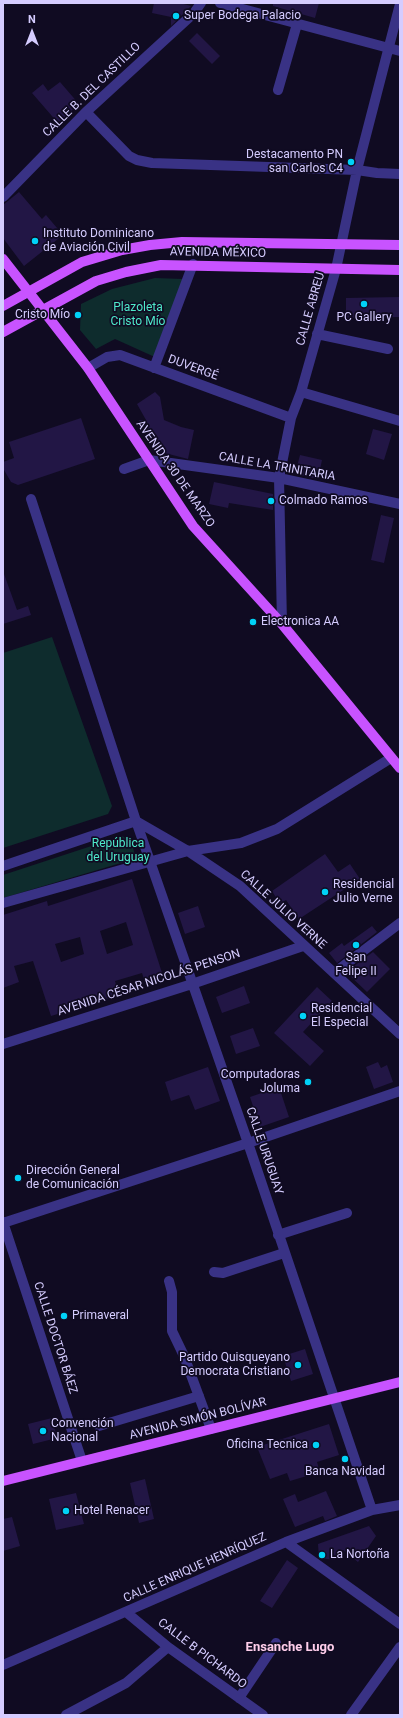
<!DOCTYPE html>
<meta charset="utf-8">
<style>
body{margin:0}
#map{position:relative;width:403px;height:1718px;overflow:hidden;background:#100b22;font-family:Roboto,sans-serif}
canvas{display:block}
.frame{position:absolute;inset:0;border:4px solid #d5ccff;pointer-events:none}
.north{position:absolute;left:12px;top:12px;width:40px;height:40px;-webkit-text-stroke:3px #100b22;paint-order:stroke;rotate:0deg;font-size:11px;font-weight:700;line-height:16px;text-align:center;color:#d5ccff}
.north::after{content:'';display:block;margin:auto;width:14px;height:18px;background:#d5ccff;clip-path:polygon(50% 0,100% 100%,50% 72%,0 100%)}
</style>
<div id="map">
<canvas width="403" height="1718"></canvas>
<div class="frame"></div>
<div class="north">N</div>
</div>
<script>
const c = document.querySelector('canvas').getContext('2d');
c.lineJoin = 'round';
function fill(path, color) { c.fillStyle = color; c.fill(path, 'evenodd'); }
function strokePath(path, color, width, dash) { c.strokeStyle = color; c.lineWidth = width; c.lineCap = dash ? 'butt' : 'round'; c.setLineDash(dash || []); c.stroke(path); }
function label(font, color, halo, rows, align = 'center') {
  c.font = font + ' Roboto,sans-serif'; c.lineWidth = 3.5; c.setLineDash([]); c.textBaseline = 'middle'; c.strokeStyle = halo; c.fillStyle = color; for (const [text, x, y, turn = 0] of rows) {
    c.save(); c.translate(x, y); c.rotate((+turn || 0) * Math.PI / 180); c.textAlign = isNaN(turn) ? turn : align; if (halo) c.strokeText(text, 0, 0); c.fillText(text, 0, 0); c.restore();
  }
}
const green = new Path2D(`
 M155,278L183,279L157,358L115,339L96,349L80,330L81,304L112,289Z
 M52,637L112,806L108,814L3,848V653Z
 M122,836L131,841L135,855L131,860L3,898V875Z`);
const building = new Path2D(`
 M154,3H180L191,6L171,26V17L152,13Z
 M273,3H319L315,18L273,6Z
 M197,33L220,56L212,64L189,41Z
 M60,82L79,104L58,123L32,93L43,84L48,91Z
 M19,192L42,219L46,215L63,235L24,266L3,238V205Z
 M400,297V317L346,318V298Z
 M155,392L160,397L164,420L181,427L194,430L188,459L157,451L139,420H146L137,404Z
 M81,418L95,459L18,485L11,482L4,470L3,462L14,458L9,442Z
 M373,429L392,434L384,460L366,454Z
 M300,455L322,460L318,479L295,474Z
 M214,482L273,494V510L229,503L228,508L209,504Z
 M381,515L394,518L384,563L371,560Z
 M4,574L17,610L28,606L31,615L3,624Z
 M325,854L338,872L350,864L360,879L299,919L286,900L280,904L272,891Z
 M132,879L163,976L145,982L142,973L115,981L119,995L51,1016L33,961L14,966L19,982L3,988V915L47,901L48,906ZM126,922L133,945L107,954L100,931ZM80,937L84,954L61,962L55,944Z
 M198,906L205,927L185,934L178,913Z
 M372,926L377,932L337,963L329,953L342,943L344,946Z
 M373,952L390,969L367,992L346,972Z
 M244,986L250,1003L222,1013L216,997Z
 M317,987L332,1001L303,1032L324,1051L310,1066L274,1033Z
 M253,1028L260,1046L236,1054L230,1036Z
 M378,1062L381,1068L387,1065L393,1082L374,1089L366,1067Z
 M208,1067L220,1101L195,1110L189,1095L171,1101L165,1082Z
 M279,1087L289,1117L260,1127L250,1097Z
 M305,1349L313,1374L291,1381L283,1356Z
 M52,1418L57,1438L33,1444L28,1424Z
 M329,1424L339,1455L317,1462L320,1472L290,1481L287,1473L270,1479L257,1447Z
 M145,1479L154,1519L139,1523L130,1483Z
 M326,1491L337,1516L325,1521L323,1516L295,1527L283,1499L295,1494L298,1502Z
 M76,1493L84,1524L56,1530L49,1499Z
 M12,1517L20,1546L3,1551V1519Z
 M369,1526L376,1536L358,1562L343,1550L335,1560L319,1558L318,1544Z
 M287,1560L298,1568L272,1608L260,1601Z`);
const minor = new Path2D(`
 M220,3L400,51
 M278,90L297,24
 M86,112L129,156L137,160L152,163L357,170L377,173L400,174
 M3,197L86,112L194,13L201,3
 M317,334L388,349
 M88,368L107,357L120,355L291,418
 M154,368L193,264
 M301,392L400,421
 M124,469L149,460L279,478L400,504
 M31,499L136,821L248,1143L372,1510
 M282,624L279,478L291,418L301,392L336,269L357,170L400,4
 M136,821L188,851L240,886L400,1034
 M3,866L136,821
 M3,903L188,851L241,843L277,829L391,758
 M334,973L400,923
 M3,1044L192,984L303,946
 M3,1222L82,1461
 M3,1223L248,1143L400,1091
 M278,1235L347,1213
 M214,1272L223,1273L284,1253
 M169,1281L172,1292V1331L184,1356L211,1429
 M99,1426L199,1396
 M286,1542L400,1624
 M126,1612L168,1647L263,1715
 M3,1665L286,1542L372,1510L400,1505
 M239,1698L276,1643
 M66,1715L126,1683L168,1647
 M351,1715L400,1647`);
const major = new Path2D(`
 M3,259L88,368L193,526L282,624L400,768
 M3,306L82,262L122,250L150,245L182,242L400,245
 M3,332L96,281L126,272L161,265L400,270
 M3,1481L400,1382`);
const markers = [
 [176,16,4,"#00d2f7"],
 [351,162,4,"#00d2f7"],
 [35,241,4,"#00d2f7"],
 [364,304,4,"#00d2f7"],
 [78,315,4,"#00d2f7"],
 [271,501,4,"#00d2f7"],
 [253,622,4,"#00d2f7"],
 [325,892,4,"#00d2f7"],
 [356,945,4,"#00d2f7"],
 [303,1016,4,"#00d2f7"],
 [308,1082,4,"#00d2f7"],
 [18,1178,4,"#00d2f7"],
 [64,1316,4,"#00d2f7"],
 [298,1365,4,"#00d2f7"],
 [43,1431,4,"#00d2f7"],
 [316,1445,4,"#00d2f7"],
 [345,1459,4,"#00d2f7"],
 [66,1511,4,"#00d2f7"],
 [322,1555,4,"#00d2f7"]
];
const poiNames = [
 ["Super Bodega Palacio",184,16],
 ["Destacamento PN",343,155,"right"],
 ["san Carlos C4",343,169,"right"],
 ["Instituto Dominicano",43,234],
 ["de Aviación Civil",43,248],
 ["Cristo Mío",70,315,"right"],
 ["PC Gallery",364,318,"center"],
 ["Colmado Ramos",279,501],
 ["Electronica AA",261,622],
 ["Residencial",333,885],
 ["Julio Verne",333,899],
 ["San",356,958,"center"],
 ["Felipe II",356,972,"center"],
 ["Residencial",311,1009],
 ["El Especial",311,1023],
 ["Computadoras",300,1075,"right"],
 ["Joluma",300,1089,"right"],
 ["Dirección General",26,1171],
 ["de Comunicación",26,1185],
 ["Primaveral",72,1316],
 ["Partido Quisqueyano",290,1358,"right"],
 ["Democrata Cristiano",290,1372,"right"],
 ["Convención",51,1424],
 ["Nacional",51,1438],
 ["Oficina Tecnica",308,1445,"right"],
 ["Banca Navidad",345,1472,"center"],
 ["Hotel Renacer",74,1511],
 ["La Nortoña",330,1555]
];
const streetNames = [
 ["CALLE B. DEL CASTILLO",92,90,-44],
 ["AVENIDA MÉXICO",218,253,1],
 ["CALLE ABREU",311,309,-74],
 ["DUVERGÉ",193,368,20],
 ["CALLE LA TRINITARIA",277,467,10],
 ["AVENIDA 30 DE MARZO",175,474,55],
 ["CALLE JULIO VERNE",283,910,42],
 ["AVENIDA CÉSAR NICOLÁS PENSON",149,983,-18],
 ["CALLE URUGUAY",264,1151,71],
 ["CALLE DOCTOR BÁEZ",55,1338,72],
 ["AVENIDA SIMÓN BOLÍVAR",198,1419,-14],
 ["CALLE ENRIQUE HENRÍQUEZ",195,1568,-24],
 ["CALLE B PICHARDO",202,1654,37]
];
const parkNames = [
 ["Plazoleta",138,308],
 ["Cristo Mío",138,322],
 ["República",118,844],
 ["del Uruguay",118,858]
];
const neighbourhoodNames = [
 ["Ensanche Lugo",290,1648]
];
fill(green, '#0e2c2d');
fill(building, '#221645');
strokePath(minor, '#393285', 10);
strokePath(major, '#c853ff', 10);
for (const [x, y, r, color] of markers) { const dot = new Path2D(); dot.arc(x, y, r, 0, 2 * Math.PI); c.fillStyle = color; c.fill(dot); strokePath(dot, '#100b22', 1.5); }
label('12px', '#d5ccff', '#100b22', poiNames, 'left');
label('12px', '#d5ccff', '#100b22', streetNames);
label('12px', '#4ee9ca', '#100b22', parkNames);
label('bold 13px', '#ffceeb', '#100b22', neighbourhoodNames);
</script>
